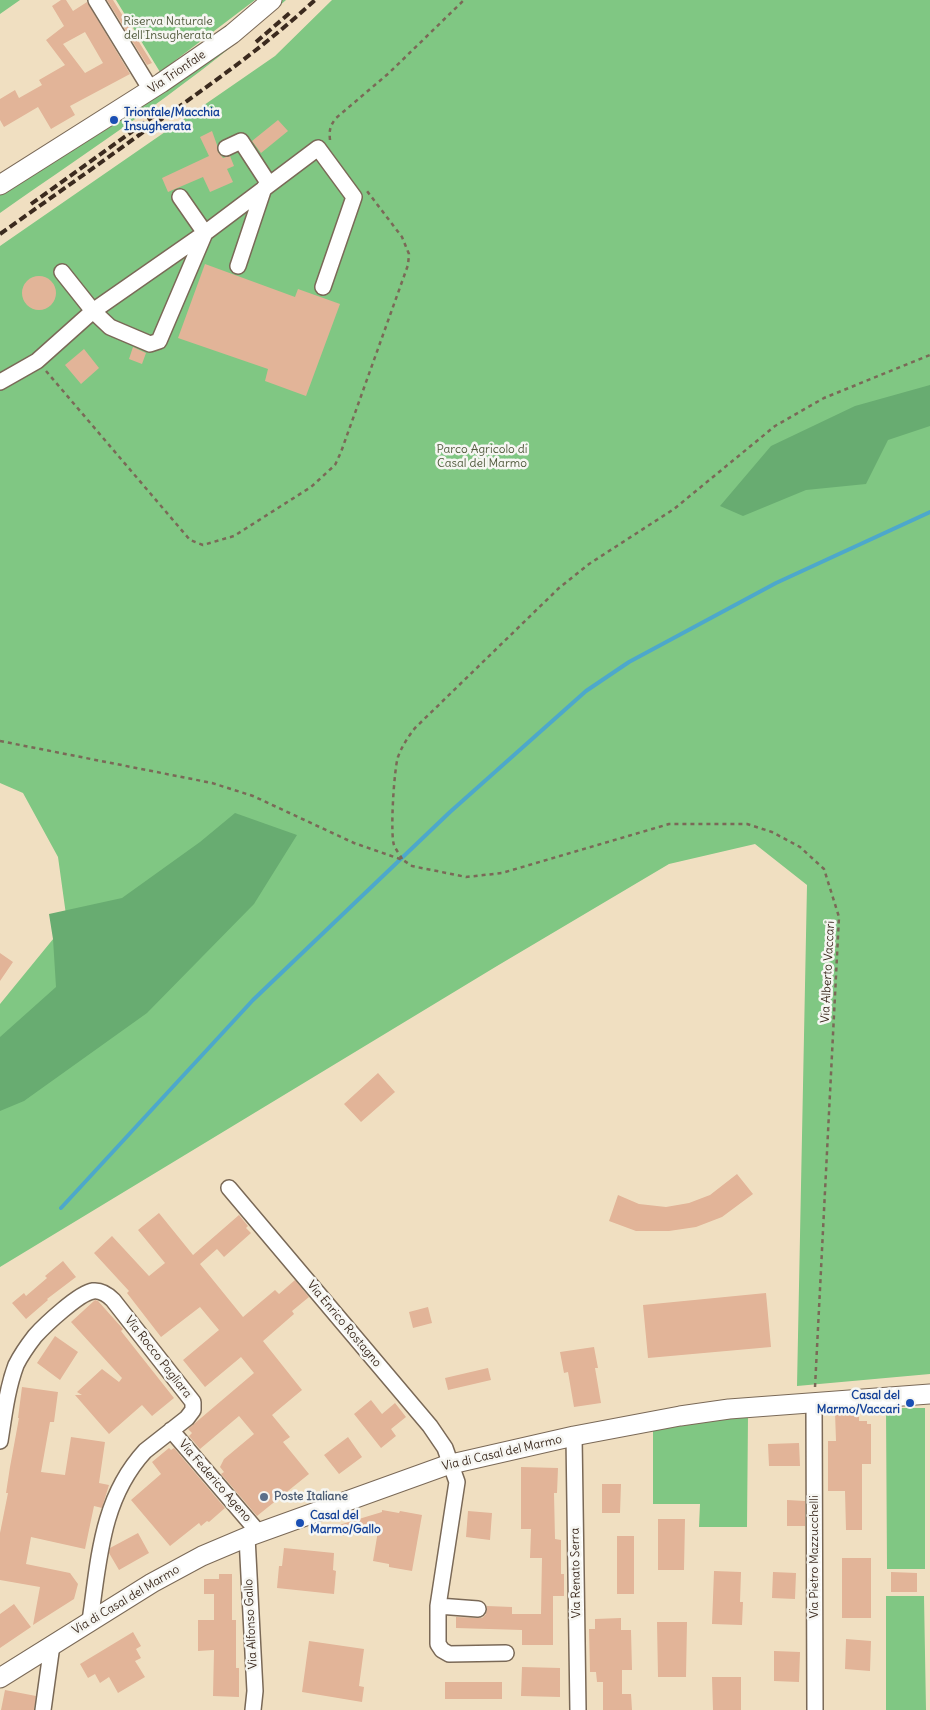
<!DOCTYPE html>
<style>
body{margin:0}
canvas{display:block;background:#f0dfc1}
</style>
<canvas width="930" height="1710"></canvas>
<script>
const c = document.querySelector('canvas').getContext('2d');
c.lineJoin = 'round';
function fill(path, color) { c.fillStyle = color; c.fill(path, 'evenodd'); }
function strokePath(path, color, width, dash) { c.strokeStyle = color; c.lineWidth = width; c.lineCap = dash ? 'butt' : 'round'; c.setLineDash(dash || []); c.stroke(path); }
function label(font, color, halo, rows, align = 'center') {
  c.font = font + ' Delius,sans-serif'; c.lineWidth = 5; c.setLineDash([]); c.textBaseline = 'middle'; c.strokeStyle = halo; c.fillStyle = color; for (const [text, x, y, turn = 0] of rows) {
    c.save(); c.translate(x, y); c.rotate((+turn || 0) * Math.PI / 180); c.textAlign = isNaN(turn) ? turn : align; if (halo) c.strokeText(text, 0, 0); c.fillText(text, 0, 0); c.restore();
  }
}
const green = new Path2D(`
 M0,0H20L0,14Z
 M116,0H255L160,72Z
 M280,0H286C198,80 97,145 0,213V195L133,113L245,31Z
 M332,0H930V1374L797,1386L807,885L755,844L669,864L497,966L0,1267V1004L67,922L58,857L23,793L0,783V246L275,56Z
 M886,1408H925V1569H887Z
 M748,1416L747,1527H699L700,1504H653V1430Z
 M886,1596H924L926,1710H886Z`);
const forest = new Path2D(`
 M930,385V426L888,440L866,484L806,490L743,516L720,506L771,446L855,406Z
 M235,813L297,835L254,904L147,1013L24,1101L0,1111V1037L56,987L53,939L49,914L122,898L200,842Z`);
const stream = new Path2D(`
 M61,1208L253,1000L450,812L586,691L629,662L776,583L930,512`);
const building = new Path2D(`
 M61,0H66L73,11L87,2L130,74L70,106L75,115L51,129L38,107L4,127L0,120V99L15,90L19,98L42,85L39,80L65,65L46,40L64,26L52,6ZM85,32L103,63L85,73L63,44Z
 M107,0H113L152,63L147,65Z
 M278,120L288,131L261,153L252,141Z
 M212,131L217,145L218,152L223,158L230,156L234,166L227,169L233,182L210,192L203,177L168,192L162,178L209,156L200,137Z
 M205,264L295,297L298,289L340,304L306,396L265,381L268,369L178,338Z
 M22 293a17 17 0 1 1 34 0a17 17 0 1 1-34 0Z
 M133,347L146,353L142,364L129,359Z
 M84,349L99,368L81,384L65,365Z
 M0,953L13,962L0,981Z
 M378,1073L395,1092L361,1122L344,1104Z
 M737,1174L753,1194L722,1217L696,1227L669,1231H636L609,1221L618,1195L639,1204L666,1207L689,1203L710,1195Z
 M159,1213L193,1255L239,1215L248,1226L246,1228L251,1233L224,1257L217,1249L200,1264L243,1317L275,1290L279,1294L295,1280L309,1297L292,1311L294,1314L263,1341L302,1390L272,1415L290,1437L283,1442L309,1474L257,1516L221,1474L224,1472L220,1467L224,1459L254,1434L239,1416L200,1449L189,1436L192,1433L188,1429L254,1373L241,1357L205,1387L183,1360L219,1330L200,1307L161,1337L127,1293L129,1291L94,1253L112,1236L149,1276L165,1263L138,1230Z
 M63,1261L76,1277L47,1299L48,1300L26,1319L12,1303L24,1293L26,1296L47,1278L45,1276Z
 M766,1293L771,1347L648,1358L643,1305Z
 M95,1300L98,1301L123,1329L121,1331L174,1398L152,1416L142,1405L109,1434L75,1395H82L77,1392L102,1369L119,1382L122,1378L71,1322Z
 M428,1307L432,1323L413,1328L409,1312Z
 M55,1336L78,1352L60,1380L37,1363Z
 M594,1347L598,1368H595L601,1403L574,1407L568,1372L564,1373L560,1352Z
 M488,1368L491,1380L448,1390L445,1378Z
 M22,1387L58,1392L54,1422H50L41,1472L65,1475L71,1437L105,1442L99,1483L109,1485L102,1508L94,1506L85,1549L31,1537L26,1564L70,1573L78,1584L74,1599L33,1625L40,1587L0,1580V1533L8,1493H6L10,1467L19,1418H18Z
 M371,1400L382,1414L395,1403L406,1417L391,1429L396,1436L381,1448L354,1414Z
 M859,1411V1421H867V1424H871V1464H862V1530H846L845,1491H828V1441H836L835,1412Z
 M348,1437L362,1457L339,1474L324,1455Z
 M799,1443L800,1466H769L768,1444Z
 M169,1448L171,1450L174,1448L225,1508L209,1522L207,1521L201,1526L199,1523L170,1546L131,1500L161,1474L152,1462Z
 M521,1467L558,1468L557,1493H554L555,1539L561,1540V1574H564V1596H553V1645H522V1630L456,1628V1617L482,1618L486,1614L487,1606L512,1607V1614H541L542,1558H530L531,1529H521Z
 M602,1484H621L620,1513H602Z
 M787,1500L805,1501V1526H787Z
 M382,1510L399,1513L400,1511L422,1515L412,1571L389,1567V1564L373,1561L379,1525L343,1536L339,1525L382,1512Z
 M468,1511L492,1513L490,1540L466,1537Z
 M658,1519H685L684,1570H658Z
 M138,1533L149,1553L119,1570L109,1553L110,1548Z
 M617,1536H634V1594H617Z
 M284,1548L334,1553L333,1570L336,1571L334,1594L277,1588L279,1566H282Z
 M842,1558H871V1618H842Z
 M714,1571L741,1572L740,1602H743L742,1625L712,1624Z
 M773,1572L796,1573L795,1599L772,1598Z
 M891,1572L917,1573V1592H891Z
 M219,1574H232V1620H236V1668H239V1697L213,1696L214,1650L198,1651V1620H214V1594H204V1579H219Z
 M14,1604L31,1627L0,1648V1614Z
 M621,1618V1630H631L632,1670H622V1694H631L632,1710H603V1682H597L596,1672H590L589,1629H595V1619Z
 M657,1622H687L686,1677H658Z
 M133,1632L141,1646L136,1649L141,1658L135,1661L145,1677L118,1693L109,1677L100,1683L95,1674L88,1678L80,1664Z
 M846,1639L871,1641L870,1671L845,1669Z
 M309,1641L364,1649L359,1686L364,1687L362,1702L302,1692Z
 M774,1651L800,1652L799,1682L774,1681Z
 M522,1667L560,1668V1697L521,1696Z
 M712,1677H741V1710H713Z
 M445,1682H502V1699H445Z
 M5,1690L36,1696L34,1710H1Z`);
const path = new Path2D(`
 M330,140C329,130 330,126 336,118L389,73L464,0
 M46,371L190,540L203,545L234,536L311,487L335,465L341,452L408,265L409,254L402,237L367,191
 M0,741L212,783L253,796L354,843L403,860L412,866L466,877L502,873L669,824H747L772,832L800,847L824,869L839,917L815,1387
 M402,859C400,855 396,850 394,845C390,834 394,769 398,757C402,746 408,737 415,728L559,588L589,564L674,509L775,426L824,398L930,355`);
const minor = new Path2D(`
 M96,0L151,90
 M226,148L241,141L269,184
 M238,266L264,188
 M62,272L93,311L110,327L150,344L159,341L205,233L180,197
 M0,382L37,361L93,311L205,233L318,148L354,197L323,287
 M229,1188L430,1426L445,1448L457,1482L438,1606V1644L442,1650L449,1654L506,1653
 M814,1403L815,1710
 M171,1430L259,1533
 M574,1436L578,1710
 M0,1441C4,1416 7,1389 16,1365C21,1355 28,1345 35,1336C45,1325 79,1293 93,1291C101,1290 108,1295 113,1300L193,1402V1410L187,1418L145,1451C101,1499 99,1560 90,1621
 M247,1537L255,1691L253,1710
 M438,1606L478,1609
 M43,1710L52,1645`);
const major = new Path2D(`
 M0,185L161,83L232,34L272,0
 M0,1678L152,1583L202,1556L247,1537L447,1465L574,1436L680,1416L729,1409L930,1394`);
const rail = new Path2D(`
 M256,42L292,11
 M31,204L155,115
 M0,234C49,199 98,165 146,130C204,89 262,49 315,0`);
const markers = [
 [114,120,5,"#1a4fb4"],
 [910,1403,5,"#1a4fb4"],
 [264,1497,5,"#5c6f8a"],
 [300,1523,5,"#1a4fb4"]
];
const parkNames = [
 ["Riserva Naturale",168,22],
 ["dell'Insugherata",168,36],
 ["Parco Agricolo di",482,450],
 ["Casal del Marmo",482,464]
];
const streetNames = [
 ["Via Trionfale",177,72,-34],
 ["Via Alberto Vaccari",828,972,-87],
 ["Via Enrico Rostagno",344,1324,50],
 ["Via Rocco Pagliara",158,1357,52],
 ["Via di Casal del Marmo",502,1453,-13],
 ["Via Federico Ageno",215,1481,49],
 ["Via Pietro Mazzucchelli",815,1557,-90],
 ["Via Renato Serra",576,1573,-91],
 ["Via di Casal del Marmo",126,1600,-31],
 ["Via Alfonso Gallo",251,1624,-93]
];
const transitNames = [
 ["Trionfale/Macchia",124,113],
 ["Insugherata",124,127],
 ["Casal del",900,1396,"right"],
 ["Marmo/Vaccari",900,1410,"right"],
 ["Casal del",310,1516],
 ["Marmo/Gallo",310,1530]
];
const serviceNames = [
 ["Poste Italiane",274,1497]
];
fill(green, '#80c783');
fill(forest, '#68ac71');
strokePath(stream, '#4da8cb', 4);
fill(building, '#e2b498');
strokePath(minor, '#7a6957', 18);
strokePath(major, '#7a6957', 21);
strokePath(path, '#7a6957', 2.5, [4, 4]);
strokePath(minor, '#fff', 15);
strokePath(major, '#fff', 19);
strokePath(rail, '#3b2a1e', 4, [8, 4]);
for (const [x, y, r, color] of markers) { const dot = new Path2D(); dot.arc(x, y, r, 0, 2 * Math.PI); c.fillStyle = color; c.fill(dot); strokePath(dot, '#f6f6f2', 2); }
label('12px', '#50593c', '#f6f6f2', parkNames);
label('12px', '#3b2a1e', '#f6f6f2', streetNames);
label('bold 12px', '#164399', '#f6f6f2', transitNames, 'left');
label('bold 12px', '#4e5e75', '#f6f6f2', serviceNames, 'left');
</script>
